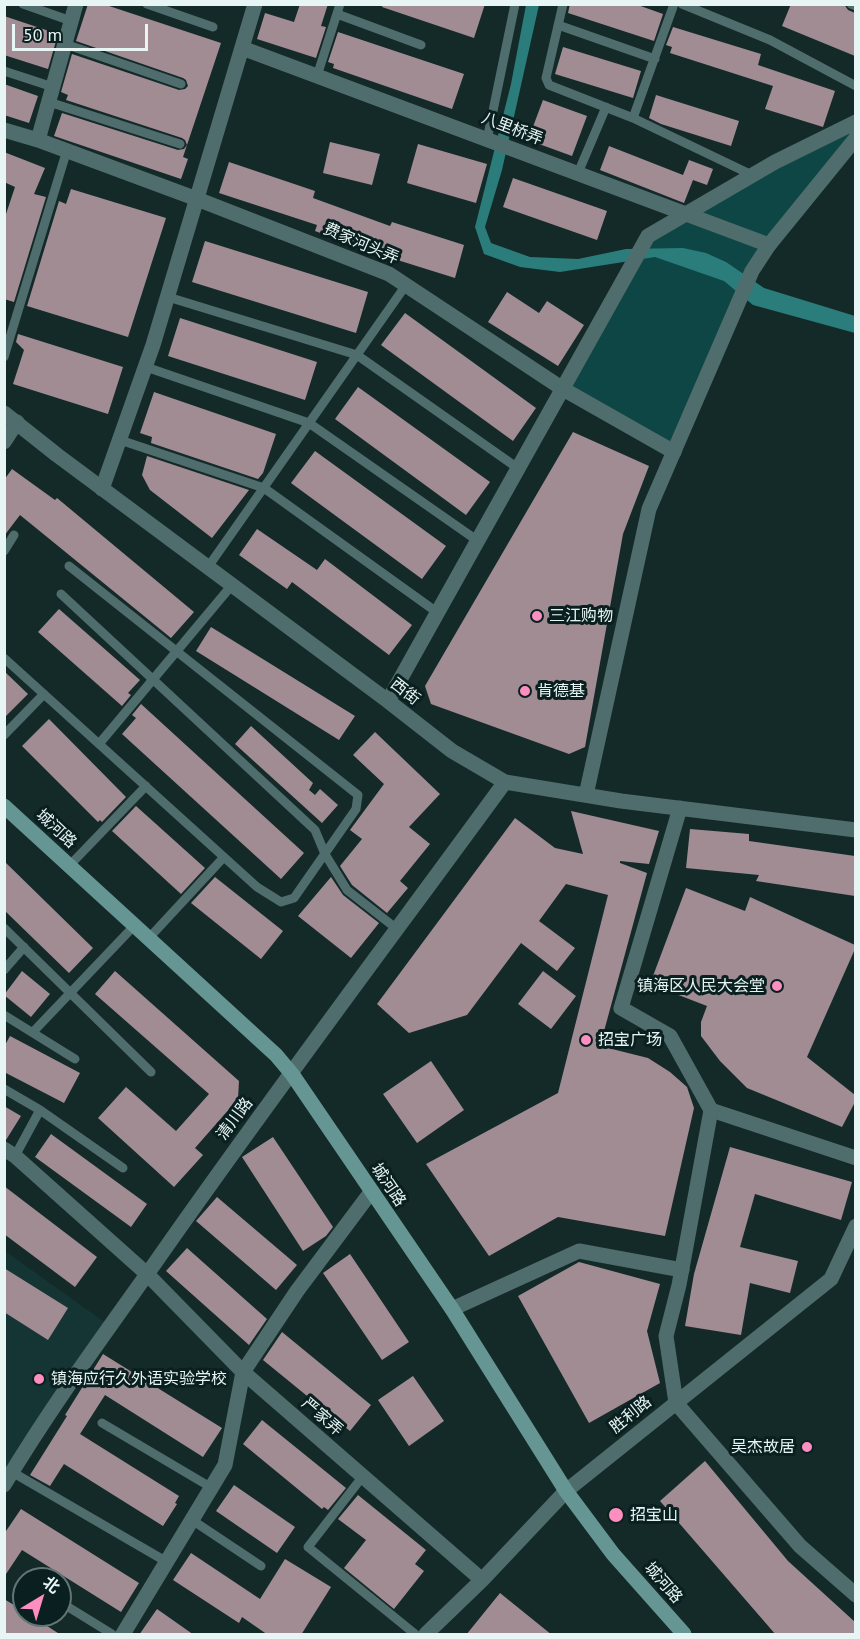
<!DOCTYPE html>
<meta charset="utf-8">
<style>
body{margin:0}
#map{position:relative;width:860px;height:1639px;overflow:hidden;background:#142a29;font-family:"PT Sans","Noto Sans SC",sans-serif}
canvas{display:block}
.frame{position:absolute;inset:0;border:6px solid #e7f5f4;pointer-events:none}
.north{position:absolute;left:12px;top:1567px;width:60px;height:60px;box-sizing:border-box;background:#0a2020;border:2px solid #627575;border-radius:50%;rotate:38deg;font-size:16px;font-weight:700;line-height:24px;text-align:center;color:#e7f5f4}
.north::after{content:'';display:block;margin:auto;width:21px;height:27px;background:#fd8ec0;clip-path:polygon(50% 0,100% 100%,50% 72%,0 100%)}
.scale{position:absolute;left:12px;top:24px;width:136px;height:27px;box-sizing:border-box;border:3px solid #e7f5f4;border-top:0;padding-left:8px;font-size:18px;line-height:21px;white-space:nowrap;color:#e7f5f4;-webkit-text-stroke:4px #0a2020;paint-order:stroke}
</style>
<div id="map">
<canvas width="860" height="1639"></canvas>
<div class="frame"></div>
<div class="north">北</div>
<div class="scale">50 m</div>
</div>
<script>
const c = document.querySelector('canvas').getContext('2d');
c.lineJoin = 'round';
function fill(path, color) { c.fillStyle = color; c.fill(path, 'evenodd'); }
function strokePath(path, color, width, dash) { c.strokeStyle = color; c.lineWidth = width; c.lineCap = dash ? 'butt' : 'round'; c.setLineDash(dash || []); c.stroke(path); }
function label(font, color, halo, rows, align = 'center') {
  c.font = font + ' "PT Sans","Noto Sans SC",sans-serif'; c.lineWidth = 6; c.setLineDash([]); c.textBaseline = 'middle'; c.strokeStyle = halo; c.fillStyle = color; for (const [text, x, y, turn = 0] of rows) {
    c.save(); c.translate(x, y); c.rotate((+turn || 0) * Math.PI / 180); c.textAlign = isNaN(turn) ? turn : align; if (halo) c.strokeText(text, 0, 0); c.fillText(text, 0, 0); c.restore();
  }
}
const built = new Path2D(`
 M5,1251L110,1326L5,1485Z`);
const green = new Path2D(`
 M855,123V138L769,245L674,452L563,389L648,236Z`);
const water = new Path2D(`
 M526,5H539L502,170L485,227L491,243L530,257L578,259L626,249L683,248L706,253L726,262L764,288L855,316V333L753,305L724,281L655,257L560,272L520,267L484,254L475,227L511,84Z`);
const building = new Path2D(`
 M88,4H103L221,43L183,157L188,159L181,179L54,136L62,113L178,150L184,149L187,145L185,140L182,138L66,100L68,95L61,92L72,54L179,90L185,89L188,86L186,80L183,78L76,41Z
 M300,4H328L321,26L326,27L316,58L257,39L265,13L294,22Z
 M383,4H485L474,38L382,7Z
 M570,4H635L663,14L654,41L568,13Z
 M791,4H844L848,10L855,13V56L782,26Z
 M4,16L58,34L48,69L4,55Z
 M673,27L761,54L758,65L835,91L823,127L765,109L773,86L670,53L672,47L666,45Z
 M338,32L464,74L452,109L333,68L334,64L328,62Z
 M563,47L641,71L633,98L555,74Z
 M4,84L38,96L29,123L4,115Z
 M656,95L739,121L731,146L661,124L649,118Z
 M543,100L587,116L572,156L528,140Z
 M330,142L380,154L372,185L323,173Z
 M418,144L487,164L476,203L407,183Z
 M609,146L683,175L689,160L713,169L707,185L693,180L684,203L600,170Z
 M4,152L45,168L34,194L46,197L14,302L4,299V220L15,187L4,182Z
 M229,162L315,191L313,198L390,226L392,222L464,245L455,278L375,253L315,231L317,225L219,193Z
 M513,178L607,211L597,240L503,207Z
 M71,189L166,218L128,337L27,306L59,201L66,204Z
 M205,241L368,292L356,333L192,282Z
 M507,292L539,313L547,301L584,325L558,366L488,322Z
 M405,313L536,408L513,441L381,345Z
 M180,318L317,362L305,400L168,356Z
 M18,334L123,367L108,414L13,384L24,350L16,342Z
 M358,387L490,482L466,515L335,419Z
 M154,392L276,434L263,473L258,479L151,443L152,437L140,433Z
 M573,432L649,466L623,534L585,747L569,754L431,704L425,686Z
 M315,451L446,546L422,579L291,483Z
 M147,456L249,490L212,538L150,490L142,475Z
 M12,469L55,500L57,498L194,612L171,638L20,515L4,536V480Z
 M257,529L317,570L325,559L412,625L389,655L292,582L287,589L239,555Z
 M59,609L140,680L128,693L131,695L122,706L38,632Z
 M211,627L355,716L339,740L196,651Z
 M4,671L28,694L4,718Z
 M141,704L304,853L281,879L122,734L136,718L132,715Z
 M49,719L126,797L102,822L100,820L98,822L22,746Z
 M251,726L313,783L309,790L315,795L320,789L338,805L322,823L235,744Z
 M375,732L440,794L409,827L430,844L400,881L408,888L387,913L352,885L340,866L362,839L350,830L384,784L353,755Z
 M136,806L205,868L181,894L112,831Z
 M571,811L659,831L649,864L620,861V863L647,873L600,1046L648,1058L670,1072L687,1087L694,1108L665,1236L558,1217L489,1256L426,1164L558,1093L608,895L566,884L539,921L575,948L557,971L521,943L467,1015L409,1033L377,1004L515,818L555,848L583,854Z
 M690,829L749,834V841L855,856V896L756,881L759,875L686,868Z
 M4,861L93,948L69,973L4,910Z
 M215,877L283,931L261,959L191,903Z
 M331,877L343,895L379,923L351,958L298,916Z
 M686,888L745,911L750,897L855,945V949L807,1057L855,1095V1102L842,1127L747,1088L720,1061L701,1036V1022L707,1006L650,984Z
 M22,971L50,994L31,1017L4,995Z
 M115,971L239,1081L238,1099L195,1148L203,1155L174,1187L98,1118L126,1087L176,1131L209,1094L95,994Z
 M543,971L576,996L551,1029L518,1004Z
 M10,1036L80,1073L64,1103L4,1072V1047Z
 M431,1061L464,1110L417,1143L383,1094Z
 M4,1106L21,1116L6,1140L4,1139Z
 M51,1134L147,1204L131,1227L35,1157Z
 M273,1137L333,1227L326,1236L303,1251L242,1157Z
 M730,1147L852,1182L841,1220L755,1194L740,1247L798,1261L790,1293L750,1283L741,1335L685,1326L694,1274Z
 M4,1186L97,1257L75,1287L4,1234Z
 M217,1197L297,1265L276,1290L196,1221Z
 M187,1248L267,1319L249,1345L166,1271Z
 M350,1254L409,1342L382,1360L323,1273Z
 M579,1262L660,1284L647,1331L660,1383L589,1423L518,1296Z
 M4,1268L68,1308L48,1340L4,1312Z
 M282,1332L371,1405L350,1431L263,1360Z
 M103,1354L222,1428L203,1457L105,1395L80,1434L179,1496L175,1503L177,1504L163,1526L64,1464L50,1486L30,1475L67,1416L65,1415Z
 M413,1376L444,1421L409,1446L378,1400Z
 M262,1420L346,1488L328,1510L324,1507L322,1509L243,1444Z
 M705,1461L788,1561L855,1622V1635H776L660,1501Z
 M234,1485L295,1527L277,1553L216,1511Z
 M358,1495L426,1550L415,1564L424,1571L394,1609L344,1568L366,1540L338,1519Z
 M21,1509L139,1583L121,1612L22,1550L4,1577V1534Z
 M191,1553L260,1599L285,1559L331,1587L301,1635H268L242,1617L239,1623L173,1580Z
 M500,1593L552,1635H466Z
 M4,1599L24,1611V1615H30L61,1635H4Z
 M157,1609L194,1635H139Z`);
const service = new Path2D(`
 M23,4L71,21
 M147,4L213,27
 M563,4L546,78L549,85L633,118L752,175
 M682,4L770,40L856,86
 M851,4L856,6
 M337,14L421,45
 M558,25L655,59
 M65,44L181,84
 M4,71L53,87
 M317,76L340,4
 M49,102L180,144
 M633,118L674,4
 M487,140L515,4
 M578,173L606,107
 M168,297L357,355L519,469
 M4,357L67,150
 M146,367L309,423L478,541
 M120,440L264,488L438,613
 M4,551L14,535
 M208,567L406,285
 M61,594L315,830L325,854L347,890L397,929
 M4,658L257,887L281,902L294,898L356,809L358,795L69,566
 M4,735L44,694
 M99,744L232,585
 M69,866L146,786
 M4,928L151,1072
 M148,939L224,857
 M4,970L24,947
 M4,1015L75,1059
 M33,1032L134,926
 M4,1089L40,1110L123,1168
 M15,1156L40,1110
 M102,1423L212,1488
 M12,1472L167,1562
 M363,1476L308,1547L415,1634
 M192,1520L261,1566
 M60,1602L112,1634`);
const minor = new Path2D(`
 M242,48L769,245
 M4,130L38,140L197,199L389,274L563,389L674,452
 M38,140L76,4
 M4,442L17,422
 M102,489L153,345L255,4
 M711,1110L856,1158
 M4,1149L15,1156L147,1274
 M452,1309L579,1251L682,1270
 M123,1634L225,1465L243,1372`);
const tertiary = new Path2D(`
 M4,413L57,455L388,701L452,751L505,782L621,801L856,830
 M388,701L648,236L775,162L856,122
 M586,795L649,509L752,271L769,245L856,138
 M680,808L621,1008L670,1036L711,1110L679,1285L666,1336L676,1403L800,1546L856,1595
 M147,1274L243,1372L482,1580
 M243,1372L297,1291L371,1192
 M4,1485C50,1408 103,1336 155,1263C268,1101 388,942 505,782
 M426,1634L482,1580L566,1491L831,1279L856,1226`);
const secondary = new Path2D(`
 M4,806L276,1055L292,1074L452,1309L566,1491L613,1554L684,1634`);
const markers = [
 [537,616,6,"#fd8ec0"],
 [525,691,6,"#fd8ec0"],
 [777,986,6,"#fd8ec0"],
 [586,1040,6,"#fd8ec0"],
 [39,1379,6,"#fd8ec0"],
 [807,1447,6,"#fd8ec0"],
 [616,1515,8,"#fd8ec0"]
];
const streetNames = [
 ["八里桥弄",512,129,21],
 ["费家河头弄",361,244,23],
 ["西街",405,692,38],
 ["城河路",56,829,43],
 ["清川路",235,1119,-53],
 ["城河路",388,1185,56],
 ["胜利路",631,1415,-39],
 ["严家弄",322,1417,41],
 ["城河路",663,1583,49]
];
const poiNames = [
 ["三江购物",549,616],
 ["肯德基",537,691],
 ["镇海区人民大会堂",765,986,"right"],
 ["招宝广场",598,1040],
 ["镇海应行久外语实验学校",51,1379],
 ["吴杰故居",795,1447,"right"],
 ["招宝山",630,1515]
];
fill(built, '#143534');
fill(green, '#0e4645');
fill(water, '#2a7d7b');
fill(building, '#a18c94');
strokePath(service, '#4f6d6c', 9);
strokePath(minor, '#4f6d6c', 15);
strokePath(tertiary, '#4f6d6c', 15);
strokePath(secondary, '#659694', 15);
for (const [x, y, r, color] of markers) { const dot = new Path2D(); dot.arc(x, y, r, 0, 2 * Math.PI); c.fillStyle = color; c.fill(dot); strokePath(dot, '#0a2020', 2); }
label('16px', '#e7f5f4', '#0a2020', streetNames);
label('16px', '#e7f5f4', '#0a2020', poiNames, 'left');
</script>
